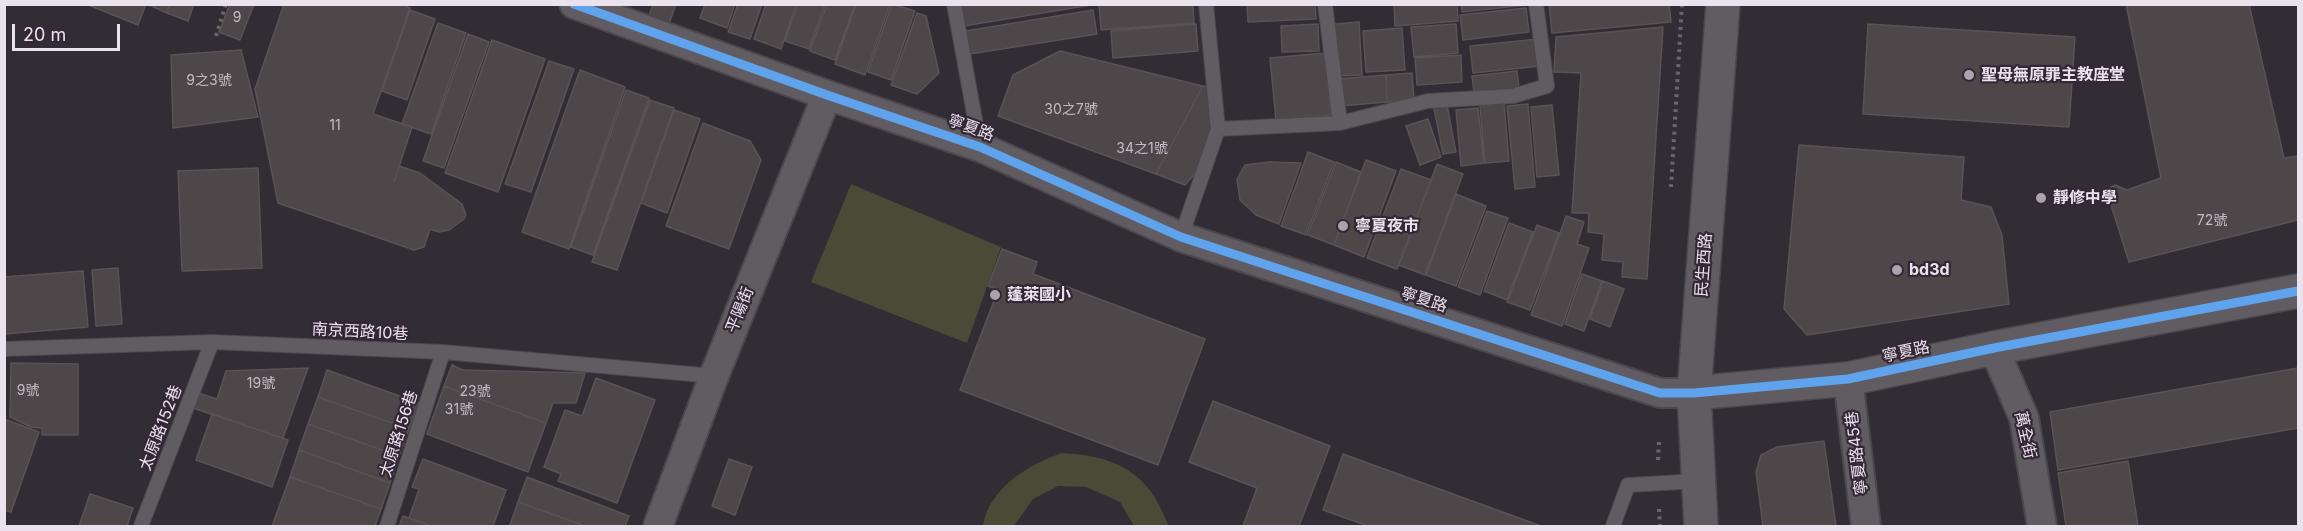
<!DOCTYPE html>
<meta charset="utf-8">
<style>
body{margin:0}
#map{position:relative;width:2303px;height:531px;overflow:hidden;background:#322c34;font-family:Inter,sans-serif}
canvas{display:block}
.frame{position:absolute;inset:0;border:6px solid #eae2ec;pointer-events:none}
.scale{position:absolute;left:12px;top:24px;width:108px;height:27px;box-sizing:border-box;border:3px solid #eae2ec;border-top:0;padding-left:8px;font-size:18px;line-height:21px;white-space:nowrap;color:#eae2ec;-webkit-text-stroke:4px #342837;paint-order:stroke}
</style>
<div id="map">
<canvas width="2303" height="531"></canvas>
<div class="frame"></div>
<div class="scale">20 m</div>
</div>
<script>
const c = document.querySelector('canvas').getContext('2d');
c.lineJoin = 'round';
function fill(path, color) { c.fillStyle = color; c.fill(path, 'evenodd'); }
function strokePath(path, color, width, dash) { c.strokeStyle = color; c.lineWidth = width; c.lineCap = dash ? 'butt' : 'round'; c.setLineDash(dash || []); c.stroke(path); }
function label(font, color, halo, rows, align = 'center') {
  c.font = font + ' Inter,"Noto Sans TC",sans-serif'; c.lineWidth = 4.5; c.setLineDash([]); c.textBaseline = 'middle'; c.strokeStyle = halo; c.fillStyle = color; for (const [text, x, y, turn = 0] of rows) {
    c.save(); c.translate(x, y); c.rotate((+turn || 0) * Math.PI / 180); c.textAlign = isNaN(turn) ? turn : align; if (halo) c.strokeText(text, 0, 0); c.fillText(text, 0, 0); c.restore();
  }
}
const green = new Path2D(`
 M851,184L1001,247L967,343L811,282Z
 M1062,453C1097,455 1130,462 1152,493C1159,503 1164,516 1169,526H1134L1120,502L1086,487L1058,486L1033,499L1014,526H983C988,489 1029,464 1062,453Z`);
const building = new Path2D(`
 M86,4H146L138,25Z
 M147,4H170L167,13Z
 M170,4H194L188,21L167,13Z
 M230,4H254L240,40L219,32Z
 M284,4H401L410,8L373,114L412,127L394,182L399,166L420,173L462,204L466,215L464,219L449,230L439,232L430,229L424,247L414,250L278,203L255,89Z
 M653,4H676L669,24L649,16Z
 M705,4H735L727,28L700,18Z
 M738,4H762L750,39L728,32Z
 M766,4H796L781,49L754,39Z
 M798,4H825L809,49L785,41Z
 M827,4H855L835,60L810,51Z
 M856,4H890L865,75L835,64Z
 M892,4L915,11L891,80L868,72Z
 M960,4H1091V5L964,26Z
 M1099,4H1193L1194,23L1101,30Z
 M1247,4H1315L1316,19L1248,22Z
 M1394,4H1457L1458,21L1395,26Z
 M1461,4H1527V5L1462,12Z
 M1549,4H1669L1671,22L1552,33Z
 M2126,4H2249L2284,158L2298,156V220L2129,262L2111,205L2104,191L2115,185L2127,190L2161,178Z
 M1526,8L1529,32L1463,40L1460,15Z
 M410,10L435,19L407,100L382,91Z
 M1093,10L1097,34L970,54L966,31Z
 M917,13L926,16L939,73L917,94L891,85Z
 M1359,22L1362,75L1339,76L1335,24Z
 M438,23L466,33L431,134L402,124Z
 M1196,24L1198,51L1113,58L1111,31Z
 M1318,24L1319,51L1282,52L1281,26Z
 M1456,24L1458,53L1414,57L1411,27Z
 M1868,24L2075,37L2069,127L1863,114Z
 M1663,27L1647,279L1622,277L1623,262L1602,260L1604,234L1588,232L1589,213H1572L1581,73L1554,72L1556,37Z
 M1402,28L1405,70L1366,72L1363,31Z
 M468,34L489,42L444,168L423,161Z
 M1538,39L1541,66L1473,73L1470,46Z
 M492,40L545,59L498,192L445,173Z
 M241,50L258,117L173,128L171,55Z
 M1060,51L1203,86L1156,174L998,116L1013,75Z
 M1325,53L1331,115L1276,120L1270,58Z
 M1461,55L1462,82L1417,85L1415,58Z
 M549,61L574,69L531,192L505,184Z
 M580,70L625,87L569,249L522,232Z
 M1517,71L1519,88L1474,94L1472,76Z
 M1412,73L1414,100L1387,102L1386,75Z
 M1386,75L1387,102L1340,106L1338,79Z
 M1203,86L1211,87L1216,149L1185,185L1156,174Z
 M626,90L649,98L593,255L571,247Z
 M650,100L674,108L617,270L592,262Z
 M1504,103L1509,161L1485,163L1480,106Z
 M1528,104L1535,187L1515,189L1507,106Z
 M1447,105L1456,152L1443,154L1434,108Z
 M1552,105L1559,175L1537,177L1531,107Z
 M1478,108L1484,163L1461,166L1456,110Z
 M674,110L700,119L667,213L641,203Z
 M1428,119L1441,157L1420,165L1406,126Z
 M703,123L750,141L761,160L729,249L666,226Z
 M1799,145L1964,157L1961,200L1991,207L2002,235L2009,304L1807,335L1784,309Z
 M1308,152L1334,162L1306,235L1281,226Z
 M1366,160L1396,171L1364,257L1334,245Z
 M1269,162L1301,163L1279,224L1256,215L1240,200L1237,179L1245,165Z
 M1336,162L1361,172L1334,245L1308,235Z
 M1437,164L1463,174L1425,275L1399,265Z
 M258,168L262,268L182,271L178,171Z
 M1401,169L1431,180L1397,269L1367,258Z
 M1456,194L1486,206L1456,286L1426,275Z
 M1487,211L1508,218L1480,295L1458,287Z
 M1566,216L1584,222L1577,244L1589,248L1562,326L1531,315Z
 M1509,223L1533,232L1507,300L1484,291Z
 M1537,225L1559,233L1530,310L1507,302Z
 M1002,249L1037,262L1033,274L1205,339L1158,465L960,390L998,290L988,286Z
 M118,268L122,324L96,326L92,270Z
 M83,271L88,327L4,334V277Z
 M1582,274L1602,281L1584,331L1565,324Z
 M1603,281L1624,289L1610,327L1590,319Z
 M11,363L78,364V435H42V428L31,427L10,417Z
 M452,365L463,370L585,373L576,403H553L546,423L444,386Z
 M308,368L283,438L193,408L198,393L217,399L226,371Z
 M2298,368V428L2058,470L2050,412Z
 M327,370L419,403L409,429L318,397Z
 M596,378L655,400L617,503L558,481L561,474L544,467L565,410L582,416Z
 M444,386L546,423L528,472L427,434Z
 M318,397L409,429L399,456L308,424Z
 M1213,401L1330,446L1299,526H1243L1257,488L1189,462Z
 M212,414L288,440L272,487L196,460Z
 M4,419L39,432L11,512L4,510Z
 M308,424L399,456L390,483L299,450Z
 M1824,441L1836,526H1763L1756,472L1761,455L1777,447Z
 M299,450L390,483L381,509L290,477Z
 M1343,454L1541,526H1368L1323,510Z
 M423,459L506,490L493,526H432L409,518L419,489L412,487Z
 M729,459L752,467L735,515L712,506Z
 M2128,461L2138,526H2066L2058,473Z
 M290,477L381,509L375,526H272Z
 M527,477L629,516L625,526H585L518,502Z
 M90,494L133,508L127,526H79Z
 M518,502L585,526H514L510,525Z
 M403,516L409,518L432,526H399Z`);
const path = new Path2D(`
 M216,36L226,4
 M1671,187L1682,4
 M1658,460L1659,440
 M1659,509L1660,526`);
const service = new Path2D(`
 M954,4L980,147
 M1325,4L1340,123
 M1218,129L1340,123L1428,101L1513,96L1547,86L1536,4
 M1181,237L1218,129L1206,4
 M4,349L212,342L443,352L714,376
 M141,526L212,342
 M387,526L443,352
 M1613,526L1628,485L1699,481`);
const minor = new Path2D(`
 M574,4L827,95L980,147L1181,237L1660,393H1694
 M1994,348L2024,418L2042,526
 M1848,379L1866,526
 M658,526L714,376L827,95`);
const tertiary = new Path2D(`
 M1694,393L1848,379L1994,348L2298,291
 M1701,526L1694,393L1723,4`);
const cycleway = new Path2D(`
 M574,4L827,95L980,147L1181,237L1660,393H1694L1848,379L1994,348L2298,291`);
const markers = [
 [1969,75,6,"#aaa2ac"],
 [2041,198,6,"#aaa2ac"],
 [1343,226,6,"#aaa2ac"],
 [1897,270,6,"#aaa2ac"],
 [995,295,6,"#aaa2ac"]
];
const numberNames = [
 ["9",237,18],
 ["9之3號",209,81],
 ["30之7號",1071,110],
 ["11",335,126],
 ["34之1號",1142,149],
 ["72號",2212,221],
 ["19號",261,384],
 ["9號",28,391],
 ["23號",475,392],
 ["31號",459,410]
];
const poiNames = [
 ["聖母無原罪主教座堂",1981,75],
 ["靜修中學",2053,198],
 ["寧夏夜市",1355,226],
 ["bd3d",1909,270],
 ["蓬萊國小",1007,295]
];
const streetNames = [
 ["寧夏路",971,128,20],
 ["民生西路",1704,265,-86],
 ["寧夏路",1424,300,18],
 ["平陽街",740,310,-68],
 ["南京西路10巷",360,332,3],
 ["寧夏路",1906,352,-12],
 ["太原路152巷",161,428,-69],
 ["太原路156巷",399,434,-72],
 ["萬全街",2025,435,77],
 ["寧夏路45巷",1857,453,-97]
];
fill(green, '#4a4a36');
fill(building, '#4d474a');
strokePath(building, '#5a5355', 1.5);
strokePath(service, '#4c474e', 16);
strokePath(minor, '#4c474e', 32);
strokePath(tertiary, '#4c474e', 36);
strokePath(path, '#6b666c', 4, [3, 4.5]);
strokePath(service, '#615c62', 14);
strokePath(minor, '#615c62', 28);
strokePath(tertiary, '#615c62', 33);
strokePath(cycleway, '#60a3ed', 9);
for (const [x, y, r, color] of markers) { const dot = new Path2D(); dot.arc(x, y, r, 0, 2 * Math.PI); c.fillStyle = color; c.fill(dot); strokePath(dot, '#342837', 2); }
label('14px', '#c3bbc4', null, numberNames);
label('bold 16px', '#eae2ec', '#342837', poiNames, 'left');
label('16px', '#eae2ec', '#342837', streetNames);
</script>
